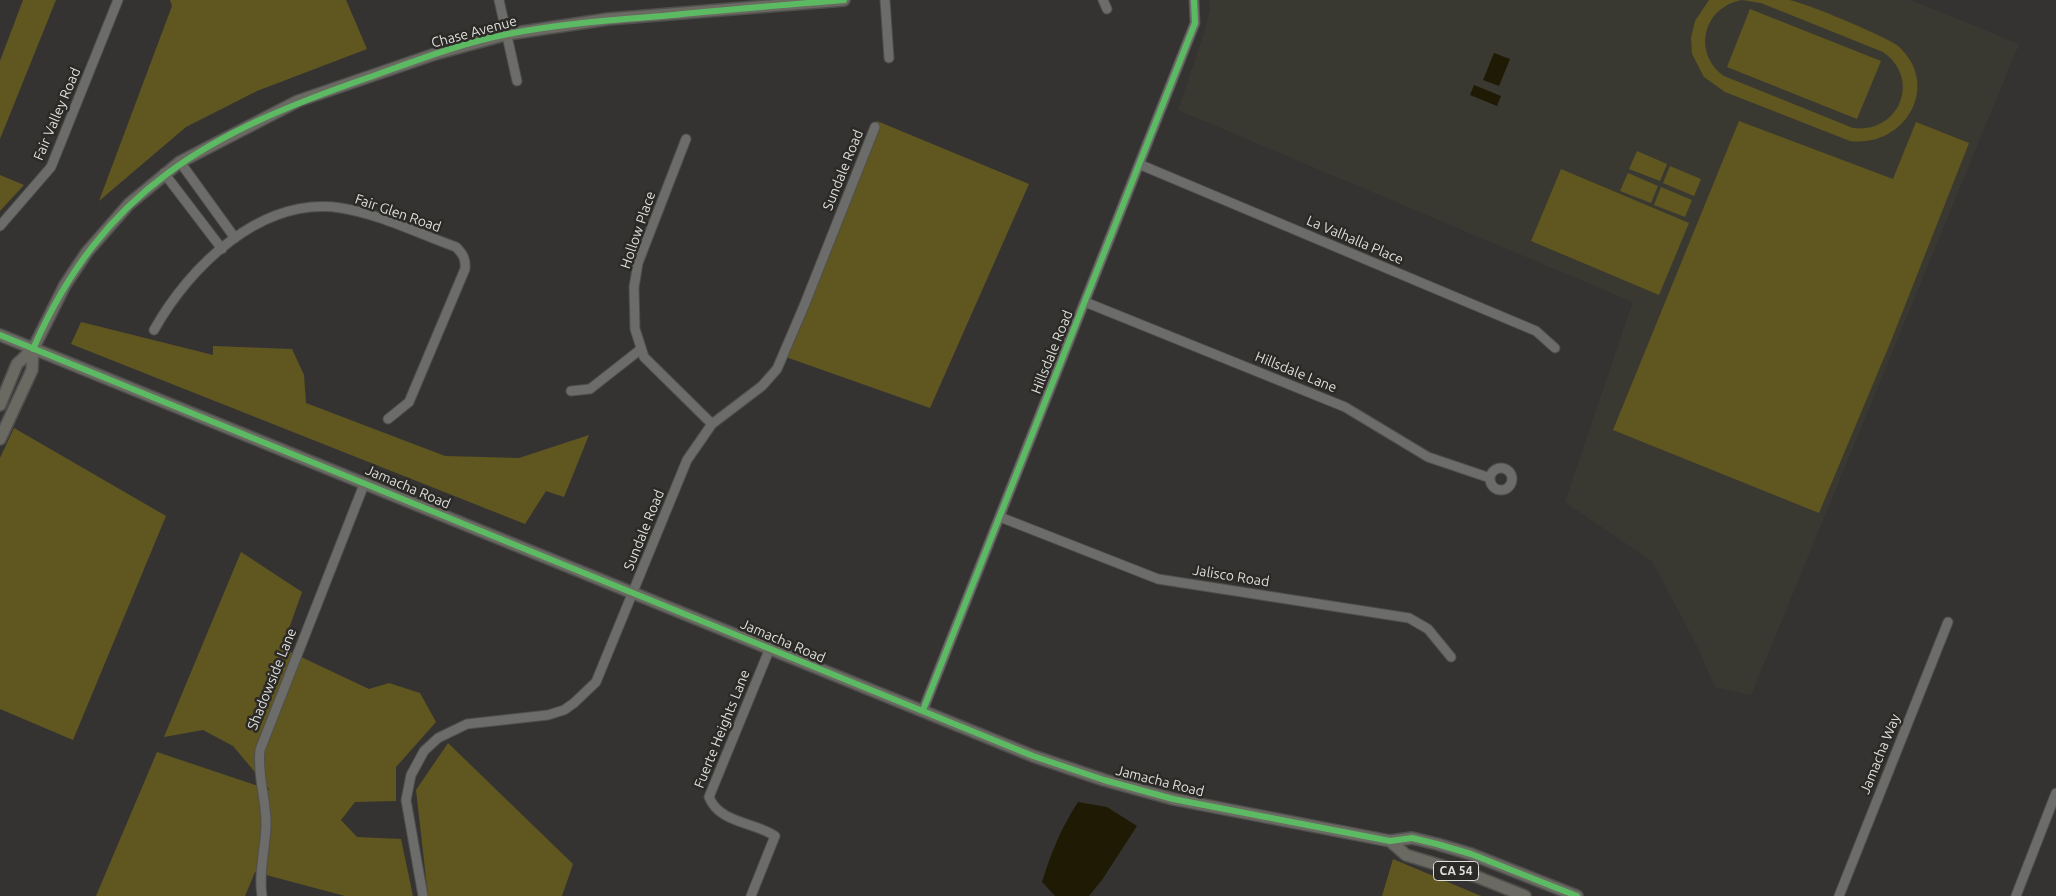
<!DOCTYPE html>
<style>
body{margin:0}
canvas{display:block;background:#343332}
</style>
<canvas width="2056" height="896"></canvas>
<script>
const c = document.querySelector('canvas').getContext('2d');
c.lineJoin = 'round';
function fill(path, color) { c.fillStyle = color; c.fill(path, 'evenodd'); }
function strokePath(path, color, width, dash) { c.strokeStyle = color; c.lineWidth = width; c.lineCap = dash ? 'butt' : 'round'; c.setLineDash(dash || []); c.stroke(path); }
function label(font, color, halo, rows, align = 'center') {
  c.font = font + ' Ubuntu,sans-serif'; c.lineWidth = 5; c.setLineDash([]); c.textBaseline = 'middle'; c.strokeStyle = halo; c.fillStyle = color; for (const [text, x, y, turn = 0] of rows) {
    c.save(); c.translate(x, y); c.rotate((+turn || 0) * Math.PI / 180); c.textAlign = isNaN(turn) ? turn : align; if (halo) c.strokeText(text, 0, 0); c.fillText(text, 0, 0); c.restore();
  }
}
const built = new Path2D(`
 M1209,0H1910L2019,44L1751,695L1715,687L1697,646L1652,561L1565,502L1633,302L1178,110L1202,40L1210,10Z`);
const green = new Path2D(`
 M23,0H56L0,139V61Z
 M170,0H346L367,49L257,91L186,127L99,201L172,6Z
 M1709,0C1735,0 1764,0 1789,0C1804,2 1887,37 1898,46C1942,85 1905,148 1850,141L1725,92L1704,77L1692,54L1691,38L1695,21ZM1742,0L1761,3L1883,52C1922,79 1899,134 1853,128L1724,76C1692,53 1703,7 1742,0Z
 M1750,9L1881,61L1857,119L1727,67Z
 M877,121L1029,184L930,408L783,356Z
 M1739,121L1893,179L1916,122L1969,143L1891,341L1819,513L1613,430Z
 M1637,151L1667,164L1660,181L1629,169Z
 M1670,166L1701,179L1694,196L1663,183Z
 M1561,169L1689,223L1659,295L1531,241Z
 M1628,173L1658,186L1651,203L1620,191Z
 M0,175L24,185L0,211Z
 M1661,187L1692,200L1685,217L1654,205Z
 M81,322L213,355V346L292,349L304,375L306,403L445,456L519,458L589,435L564,497L546,491L525,524L71,344Z
 M14,428L166,516L73,740L0,709V458Z
 M241,552L302,592L282,648L369,689L389,683L420,693L436,722L396,767V801L355,802L341,820L357,837L401,839L413,896H345L255,872L245,896H96L157,752L270,790L233,746L203,730L164,737Z
 M448,743L573,864L562,896H428L416,790Z
 M1393,859L1481,896H1382Z`);
const water = new Path2D(`
 M1494,53L1510,59L1499,86L1483,80Z
 M1474,85L1501,96L1497,106L1470,95Z
 M1078,802L1107,807L1137,826L1102,880L1089,896H1055L1042,882C1051,853 1061,828 1078,802Z`);
const minor = new Path2D(`
 M499,0L517,81
 M885,0L889,58
 M1103,0L1107,9
 M686,139L638,263L634,287L635,329L644,357L712,424
 M180,162L235,238
 M1141,165L1536,331L1555,348
 M164,173L222,249
 M0,226L51,167L118,0
 M1085,302L1345,407L1428,457L1490,478
 M154,330C189,267 261,196 341,208C380,214 419,234 456,247C463,254 466,259 465,269L409,402L388,419
 M571,391L590,389L641,349
 M1490 479a11 11 0 1 1 22 0a11 11 0 1 1-22 0Z
 M1000,517L1158,579L1409,618L1428,629L1451,657
 M923,710L1195,23L1194,0
 M262,896C258,872 266,847 266,823C266,798 257,775 260,750L365,482
 M423,896L406,800L411,775L424,751L438,738L467,724L548,715L564,710L574,703L596,682L687,460L712,424L762,386L777,369L804,306L875,127
 M751,896L775,836C754,822 719,823 709,797L770,648
 M1839,896L1948,622
 M2016,896L2056,793`);
const major = new Path2D(`
 M0,335L1033,756L1104,780L1173,799L1390,841L1412,838L1437,844L1471,854L1577,896
 M0,405L17,364L33,349L65,285L87,252L129,204L180,162L298,101L435,54L508,34L608,19L844,0
 M0,439L32,370L33,349
 M1390,841L1406,855L1475,876L1525,896`);
const cycleway = new Path2D(`
 M0,335L1033,756L1104,780L1173,799L1390,841L1412,838L1437,844L1471,854L1577,896
 M33,349C103,188 210,132 370,77C415,61 461,43 508,34C559,24 610,20 662,16C722,10 783,5 844,0
 M923,710L1195,23L1194,0`);
const shields = [
 [1456,871,45]
];
const shieldNames = [
 ["CA 54",1456,871]
];
const streetNames = [
 ["Chase Avenue",474,32,-15],
 ["Fair Valley Road",57,114,-67],
 ["Sundale Road",843,170,-68],
 ["Fair Glen Road",398,213,19],
 ["Hollow Place",638,230,-71],
 ["La Valhalla Place",1355,240,23],
 ["Hillsdale Road",1052,352,-68],
 ["Hillsdale Lane",1296,372,22],
 ["Jamacha Road",408,487,23],
 ["Sundale Road",644,530,-68],
 ["Jalisco Road",1231,576,9],
 ["Jamacha Road",783,641,23],
 ["Shadowside Lane",272,679,-68],
 ["Fuerte Heights Lane",722,729,-68],
 ["Jamacha Way",1880,754,-68],
 ["Jamacha Road",1160,781,14]
];
fill(built, '#3a3931');
fill(green, '#60561f');
fill(water, '#1f1a04');
strokePath(minor, '#4f4f4d', 11);
strokePath(major, '#4f4f4d', 14);
strokePath(minor, '#6c6c6a', 9);
strokePath(major, '#6a6962', 11);
strokePath(cycleway, '#5cba63', 6);
for (const [x, y, w] of shields) { const box = new Path2D(); box.roundRect(x - w / 2, y - 9.5, w, 19, 4); c.fillStyle = '#2b2a27'; c.fill(box); strokePath(box, '#dfdfdd', 1); }
label('bold 12px', '#dfdfdd', null, shieldNames);
label('14px', '#dfdfdd', '#2b2a27', streetNames);
</script>
